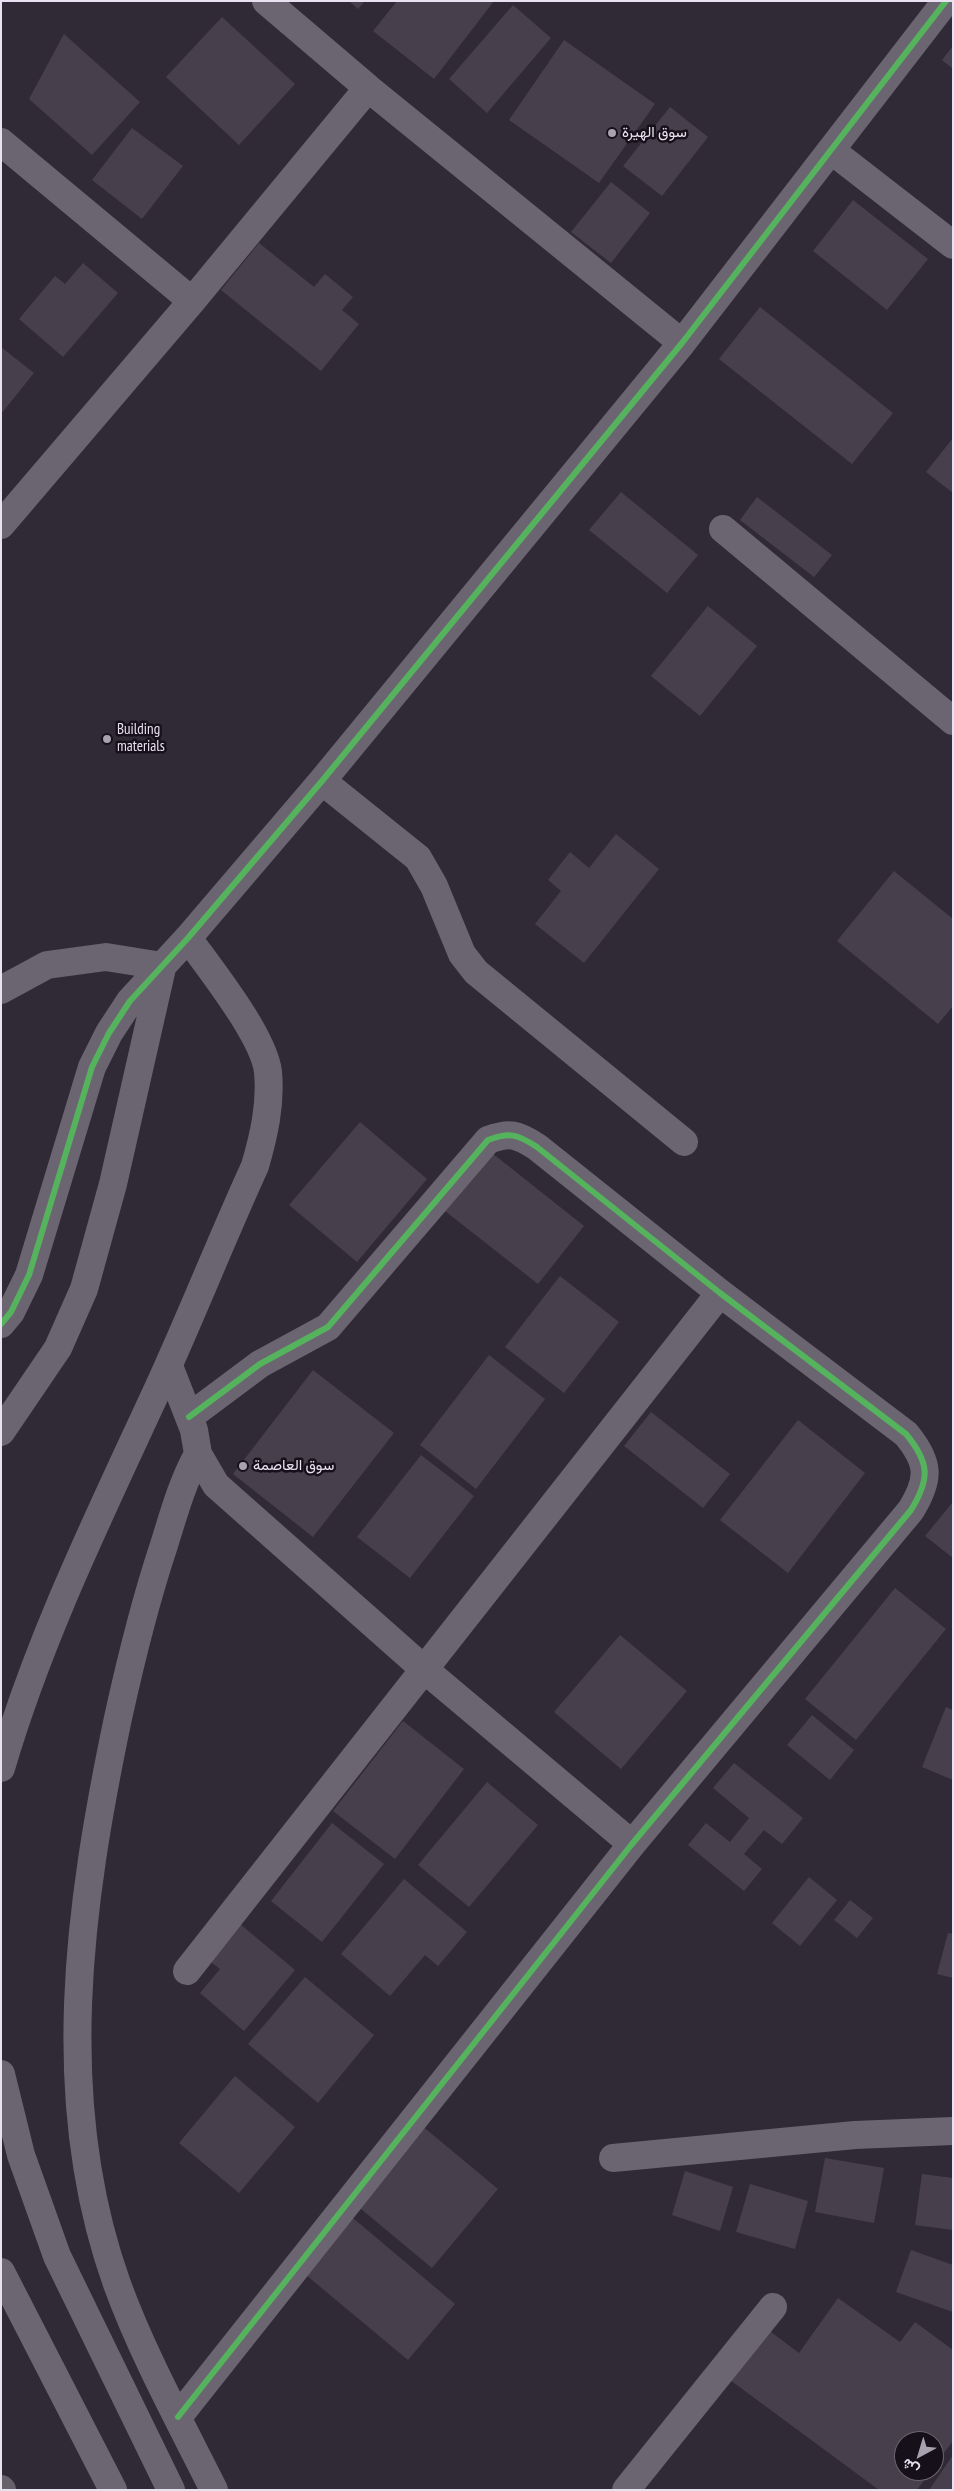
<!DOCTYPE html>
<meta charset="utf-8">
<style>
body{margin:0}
#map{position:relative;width:954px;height:2491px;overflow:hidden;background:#302a36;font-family:"PT Sans Narrow",Vazirmatn,sans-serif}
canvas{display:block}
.frame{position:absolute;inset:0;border:2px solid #e9e1f1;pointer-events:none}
.north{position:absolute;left:894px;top:2431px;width:50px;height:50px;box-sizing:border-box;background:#16101b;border:1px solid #6a6471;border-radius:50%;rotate:219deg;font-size:14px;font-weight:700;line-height:20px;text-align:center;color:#e9e1f1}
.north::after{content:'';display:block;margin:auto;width:18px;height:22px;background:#a8a1b0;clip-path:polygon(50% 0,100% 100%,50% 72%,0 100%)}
</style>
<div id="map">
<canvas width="954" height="2491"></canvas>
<div class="frame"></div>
<div class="north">ش</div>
</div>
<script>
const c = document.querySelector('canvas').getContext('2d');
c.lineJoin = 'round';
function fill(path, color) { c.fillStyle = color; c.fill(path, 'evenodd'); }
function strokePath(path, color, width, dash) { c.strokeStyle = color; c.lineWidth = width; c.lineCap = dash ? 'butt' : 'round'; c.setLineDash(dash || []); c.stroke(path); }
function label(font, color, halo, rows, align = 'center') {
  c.font = font + ' "PT Sans Narrow",Vazirmatn,sans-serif'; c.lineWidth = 5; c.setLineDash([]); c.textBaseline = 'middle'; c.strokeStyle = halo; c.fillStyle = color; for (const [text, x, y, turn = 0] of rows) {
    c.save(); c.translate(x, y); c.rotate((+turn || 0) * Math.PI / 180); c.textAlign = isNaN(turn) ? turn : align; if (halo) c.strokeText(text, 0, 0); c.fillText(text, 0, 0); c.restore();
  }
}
const building = new Path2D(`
 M349,1H365L358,9Z
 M397,1H494L434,79L373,31Z
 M513,5L551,38L487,113L449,79Z
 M222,17L295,84L239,145L166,77Z
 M64,34L140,102L92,155L29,99Z
 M564,40L655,104L599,183L509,120Z
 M953,46V69L942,60Z
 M670,107L708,137L662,196L623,166Z
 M132,128L183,166L142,219L92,180Z
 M611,182L650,213L611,263L571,232Z
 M853,200L928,259L887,310L813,251Z
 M259,243L314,287L325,274L353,297L342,310L359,324L321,371L221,290Z
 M83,263L118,293L63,357L19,319L55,276L65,284Z
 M760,307L893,413L852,464L719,359Z
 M1,347L34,373L1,414Z
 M953,438V493L926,472Z
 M621,492L698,555L667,593L589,530Z
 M757,497L832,555L814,577L740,520Z
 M708,606L757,646L700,716L651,676Z
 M616,834L659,869L584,963L535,924L561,891L548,880L570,852L589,868Z
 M894,871L953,919V1006L938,1024L837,941Z
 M360,1122L427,1179L357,1262L289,1205Z
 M492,1153L584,1226L538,1284L445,1211Z
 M560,1276L619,1322L564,1393L505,1347Z
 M489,1355L545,1399L476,1489L420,1445Z
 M313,1370L394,1433L313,1537L233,1474Z
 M651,1412L730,1474L703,1508L624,1446Z
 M798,1420L865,1473L788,1573L720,1520Z
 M421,1455L474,1496L410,1578L357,1537Z
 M953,1502V1558L925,1536Z
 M895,1588L946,1629L856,1740L805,1699Z
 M620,1635L687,1691L621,1769L554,1712Z
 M946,1707L953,1710V1780L922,1767Z
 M812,1715L854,1750L830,1780L787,1745Z
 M403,1721L464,1769L395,1859L333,1811Z
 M734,1763L803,1818L782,1844L764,1830L744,1854L762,1869L744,1891L688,1845L706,1823L730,1842L749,1818L713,1788Z
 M487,1782L538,1825L469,1907L418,1865Z
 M332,1823L384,1864L322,1942L271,1901Z
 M809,1877L837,1900L800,1946L772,1923Z
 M404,1879L467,1932L438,1966L425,1955L390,1996L341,1954Z
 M850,1900L873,1918L857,1938L834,1920Z
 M234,1919L295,1970L244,2031L200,1993L220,1969L203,1956Z
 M948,1933L953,1934V1978L937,1974Z
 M305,1977L374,2035L318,2103L248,2044Z
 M235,2076L295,2127L239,2193L179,2143Z
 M421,2125L498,2189L432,2268L355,2204Z
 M825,2158L884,2168L874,2223L815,2212Z
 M685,2171L733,2187L720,2231L672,2215Z
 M922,2174L953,2178V2230L915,2225Z
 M750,2184L808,2201L795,2249L736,2232Z
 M347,2213L455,2304L408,2360L300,2270Z
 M911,2250L953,2265V2312L896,2292Z
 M838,2298L900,2342L915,2322L953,2350V2441L934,2466V2441H904V2471H931L917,2490H879L730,2380L767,2329L799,2353Z
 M953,2455V2490H929Z`);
const minor = new Path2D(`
 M266,1L368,88L682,343
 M1,142L192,301
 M832,151L953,245
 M1,525L192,301L368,88
 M723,529L953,721
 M322,781L418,858L434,886L462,954L476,972L684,1142
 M1,990L47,965L106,957L162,966
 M1,1324L11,1312L29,1275L92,1067L109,1033L130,1001L188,938L322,781L682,343L946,1
 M169,1366L194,1430L198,1454L216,1485L425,1670L632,1844
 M1,1432L58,1348L84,1289L113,1184L162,968
 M198,1454C182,1483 174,1513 164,1545C145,1602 131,1659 118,1718C79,1904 51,2100 117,2284C143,2355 180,2422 214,2490
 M1,1768C40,1635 102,1510 160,1384C193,1312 222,1238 255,1166C264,1135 271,1104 268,1072C264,1036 210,969 188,938
 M187,1971L720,1293
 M1,2074L21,2155L57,2256L171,2490
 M613,2158L855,2135L953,2131
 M178,2417L632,1844L911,1510C930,1479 930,1463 906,1434L720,1293L537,1147C517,1134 510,1132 488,1140L328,1327L260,1364L189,1417
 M626,2490L773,2307`);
const major = new Path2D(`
 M1,2272L113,2490`);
const highway = new Path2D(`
 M1,2489L2,2490`);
const cycleway = new Path2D(`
 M1,1324L11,1312L29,1275L92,1067L109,1033L130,1001L188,938L322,781L682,343L946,1
 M178,2417L632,1844L911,1510C930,1479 930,1463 906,1434L720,1293L537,1147C517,1134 510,1132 488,1140L328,1327L260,1364L189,1417`);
const markers = [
 [612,133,5,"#a8a1b0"],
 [107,739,5,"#a8a1b0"],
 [243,1466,5,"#a8a1b0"]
];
const poiNames = [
 ["سوق الهيرة",622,133],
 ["Building",117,730],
 ["materials",117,747],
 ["سوق العاصمة",253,1466]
];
fill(building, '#47404c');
strokePath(minor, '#6b6571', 28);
strokePath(major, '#6c6673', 28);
strokePath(highway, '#67616c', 28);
strokePath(cycleway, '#56b35d', 6);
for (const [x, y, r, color] of markers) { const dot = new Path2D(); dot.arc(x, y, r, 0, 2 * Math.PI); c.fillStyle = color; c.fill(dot); strokePath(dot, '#16101b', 2); }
label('15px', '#e9e1f1', '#16101b', poiNames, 'left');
</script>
